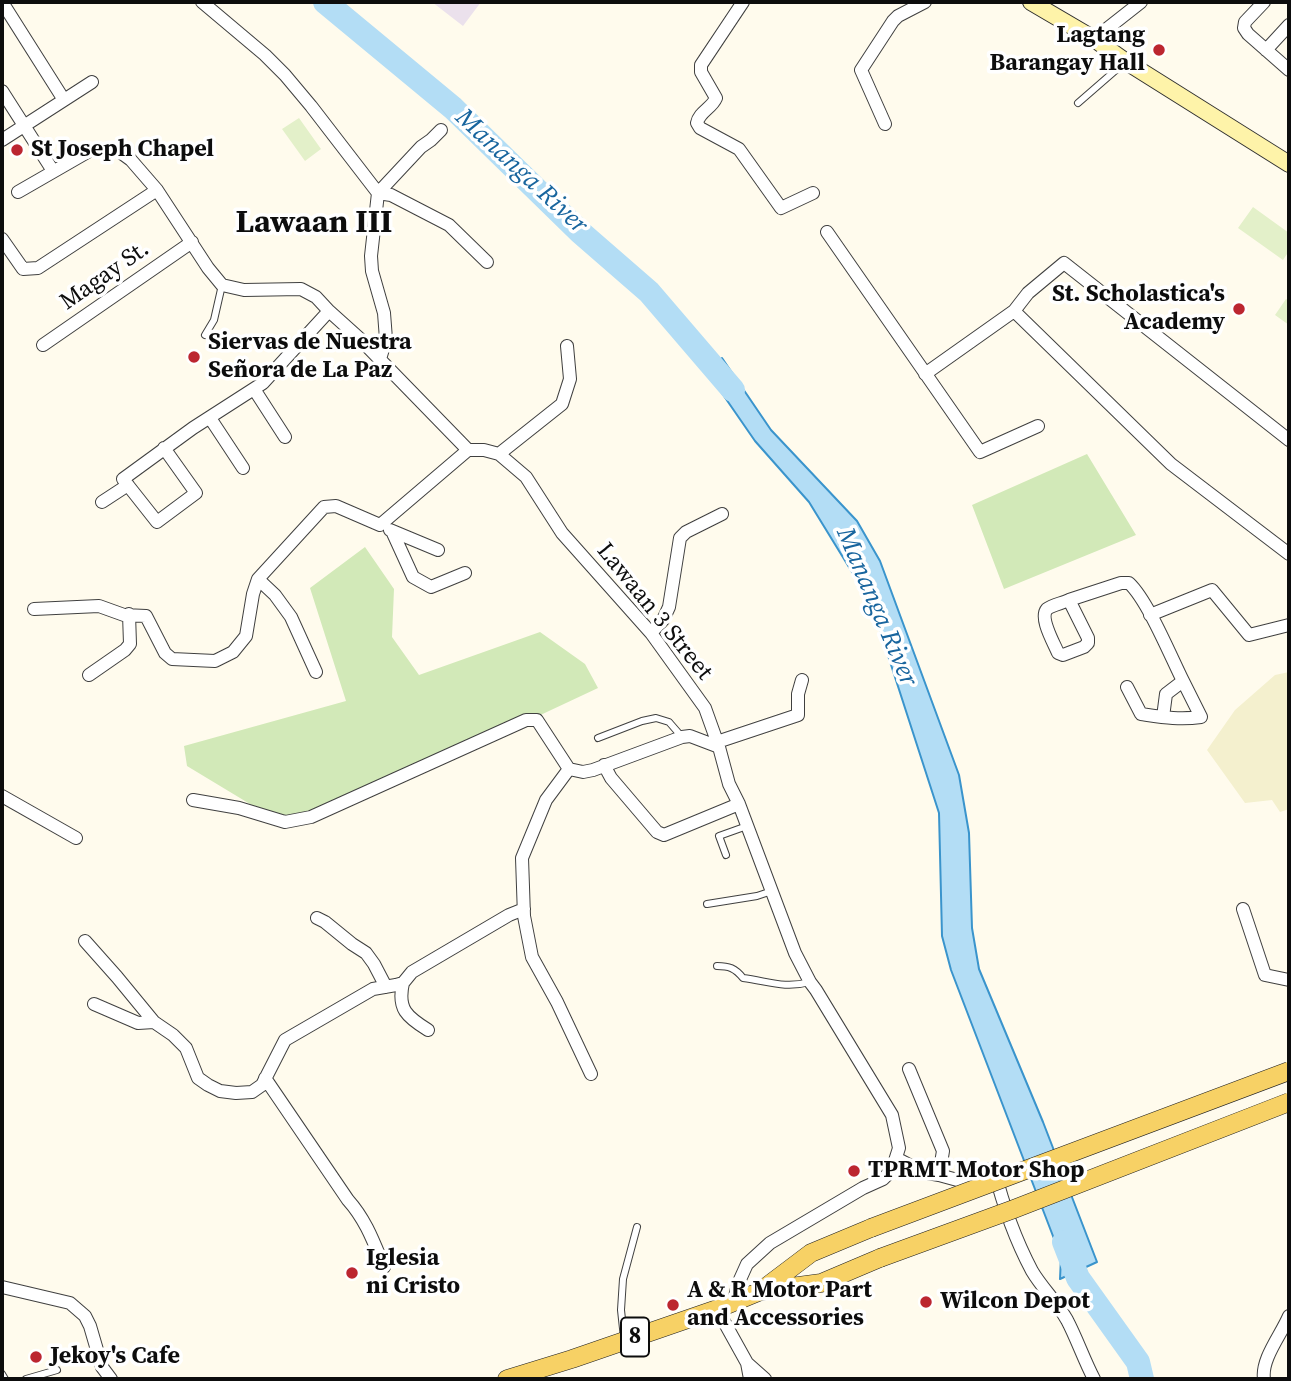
<!DOCTYPE html>
<meta charset="utf-8">
<style>
body{margin:0}
#map{position:relative;width:1291px;height:1381px;overflow:hidden;background:#fffbed;font-family:"Source Serif 4",serif}
canvas{display:block}
.frame{position:absolute;inset:0;border:4px solid #0d0d0d;pointer-events:none}
</style>
<div id="map">
<canvas width="1291" height="1381"></canvas>
<div class="frame"></div>
</div>
<script>
const c = document.querySelector('canvas').getContext('2d');
c.lineJoin = 'round';
function fill(path, color) { c.fillStyle = color; c.fill(path, 'evenodd'); }
function strokePath(path, color, width, dash) { c.strokeStyle = color; c.lineWidth = width; c.lineCap = dash ? 'butt' : 'round'; c.setLineDash(dash || []); c.stroke(path); }
function label(font, color, halo, rows, align = 'center') {
  c.font = font + ' "Source Serif 4",serif'; c.lineWidth = 7; c.setLineDash([]); c.textBaseline = 'middle'; c.strokeStyle = halo; c.fillStyle = color; for (const [text, x, y, turn = 0] of rows) {
    c.save(); c.translate(x, y); c.rotate((+turn || 0) * Math.PI / 180); c.textAlign = isNaN(turn) ? turn : align; if (halo) c.strokeText(text, 0, 0); c.fillText(text, 0, 0); c.restore();
  }
}
const industrial = new Path2D(`
 M432,2H481L463,26Z`);
const farmland = new Path2D(`
 M1289,672V809L1280,812L1272,800L1245,803L1207,750L1235,710L1275,675Z`);
const green = new Path2D(`
 M1087,454L1136,535L1004,589L972,505Z
 M365,547L394,589L392,637L419,675L540,632L585,664L598,688L323,817L288,827L187,766L184,746L346,701L310,588Z`);
const pitch = new Path2D(`
 M299,118L321,149L305,161L282,129Z
 M1253,207L1289,233V251L1283,260L1238,228Z
 M1286,299L1289,301V325L1275,315Z`);
const water = new Path2D(`
 M722,358L771,430L857,521L880,561L959,775L969,833L972,928L979,969L1043,1122L1097,1262L1060,1279L1061,1257L951,970L942,936L939,813L871,603L809,502L755,441L706,370Z`);
const river = new Path2D(`
 M325,2L453,108L580,232L649,292L733,390
 M1064,1242L1078,1278L1138,1362L1142,1379`);
const service = new Path2D(`
 M1078,103L1124,63
 M205,335L214,320L222,285
 M598,738L642,721L656,718L669,722L682,737
 M726,855L719,836L747,826
 M707,904L757,896L772,891
 M717,966C729,966 735,968 743,978C768,981 784,989 810,982
 M624,1338L621,1310L623,1279L637,1227
 M2,1374L5,1379
 M26,1379L57,1370`);
const minor = new Path2D(`
 M2,2L64,100
 M202,2L265,55L285,75L311,106L378,193L391,195L449,225L487,262
 M743,2L701,65V72L716,98C712,108 699,112 697,123L700,128L739,149L781,208L813,193
 M1264,2L1245,22L1244,28L1248,34L1289,70
 M1094,39L1141,2
 M1266,50L1289,25
 M2,91L53,171
 M885,124L861,70L893,21L898,16L925,2
 M2,140L92,82
 M18,192L91,150H110L120,152L131,160L157,190L208,268L222,285L244,290L301,289L316,297L329,311L359,338L468,450H484L499,454L526,477L562,533L651,633L705,708L719,747L729,784L739,804L795,953L810,982L816,990L892,1115L899,1148L892,1170L883,1179L863,1188L770,1243L747,1264L738,1284L734,1301
 M827,232L980,452L1038,426
 M2,239L23,269L38,268L157,190
 M1014,311L1171,464L1289,554
 M43,345L192,242
 M380,359L386,339L384,313L372,271L371,256L378,193L421,147L431,140L441,130
 M925,374L1014,311L1028,293L1064,263L1289,440
 M254,389L285,437
 M210,418L243,468
 M164,448L196,493L157,522L123,479L193,428L263,383L329,311
 M499,454L562,404L570,379L567,346
 M102,502L128,485
 M390,530L438,550
 M392,531L413,577L431,587L465,573
 M258,579L275,595L291,617L316,672
 M1069,600L1121,583H1129C1148,601 1170,655 1183,681
 M1069,600L1088,638V643L1084,647L1063,655L1058,653C1054,643 1039,618 1047,609C1052,605 1063,603 1069,600Z
 M34,609L99,606L124,615L146,616L165,653L172,659L215,661L233,652L246,636L253,594L258,579L324,507L336,506L380,525L468,450
 M1150,615L1212,590L1249,635L1289,625
 M651,633L663,620L669,607L680,538L686,532L722,514
 M89,675L125,650L130,644L129,614
 M1127,687L1141,714C1162,717 1179,720 1201,717L1183,681L1166,694L1163,717
 M717,742L798,715V694L802,680
 M604,765L611,778L657,832L664,835L739,804
 M569,769L546,800L522,858L524,916L532,957L557,1002L591,1074
 M2,796L76,838
 M193,800L239,808L285,822L311,817L526,720H537L569,769L583,772L593,770L682,737L690,736L719,747
 M1243,909L1265,975L1289,980
 M317,918L325,922L352,944L366,953L374,964L386,987
 M85,941L117,977L154,1022L173,1035L186,1048L198,1078L208,1085L220,1091L236,1093L252,1092L262,1085L285,1040L373,989L396,985L403,983L412,972L509,915L524,909
 M403,983C397,1009 407,1017 428,1030
 M94,1004L138,1023L154,1022
 M909,1069L943,1151L939,1175L961,1181L986,1170L994,1169C1003,1205 1015,1239 1032,1271C1042,1288 1057,1302 1067,1320C1077,1339 1084,1360 1094,1379
 M265,1078L348,1200C366,1220 374,1243 384,1267
 M896,1158L922,1172L939,1175
 M2,1287L70,1303L85,1316L90,1326L102,1367L111,1379
 M717,1309L747,1363L750,1379
 M747,1363L765,1379
 M1264,1379C1261,1359 1281,1335 1289,1316`);
const secondary = new Path2D(`
 M1031,2L1094,39L1125,61L1289,164`);
const primary = new Path2D(`
 M762,1290L811,1253L871,1228
 M507,1379L572,1359L717,1309L761,1291L821,1283L880,1258`);
const primaryBridge = new Path2D(`
 M871,1228L1289,1071
 M880,1258L1014,1209L1289,1102`);
const markers = [
 [1159,50,7,"#bc2630"],
 [17,150,7,"#bc2630"],
 [1239,309,7,"#bc2630"],
 [194,357,7,"#bc2630"],
 [854,1171,7,"#bc2630"],
 [352,1273,7,"#bc2630"],
 [926,1302,7,"#bc2630"],
 [673,1305,7,"#bc2630"],
 [36,1357,7,"#bc2630"]
];
const shields = [
 [635,1337,28]
];
const shieldNames = [
 ["8",635,1337]
];
const poiNames = [
 ["Lagtang",1145,36,"right"],
 ["Barangay Hall",1145,64,"right"],
 ["St Joseph Chapel",31,150],
 ["St. Scholastica's",1225,295,"right"],
 ["Academy",1225,323,"right"],
 ["Siervas de Nuestra",208,343],
 ["Señora de La Paz",208,371],
 ["TPRMT Motor Shop",868,1171],
 ["Iglesia",366,1259],
 ["ni Cristo",366,1287],
 ["A & R Motor Part",687,1291],
 ["and Accessories",687,1319],
 ["Wilcon Depot",940,1302],
 ["Jekoy's Cafe",50,1357]
];
const streetNames = [
 ["Magay St.",105,276,-35],
 ["Lawaan 3 Street",654,612,51]
];
const waterNames = [
 ["Mananga River",521,172,43],
 ["Mananga River",876,607,67]
];
const districtNames = [
 ["Lawaan III",314,224]
];
fill(industrial, '#ebe1ec');
fill(farmland, '#f4f0ce');
fill(green, '#d2e9b8');
fill(pitch, '#e3f0c9');
fill(water, '#b3ddf5');
strokePath(water, '#3a94cc', 2);
strokePath(river, '#b3ddf5', 24);
strokePath(service, '#404040', 8);
strokePath(minor, '#404040', 14);
strokePath(secondary, '#2f2f2f', 18);
strokePath(primary, '#1e1e1e', 19);
strokePath(service, '#fff', 6);
strokePath(minor, '#fff', 12);
strokePath(secondary, '#fef3a9', 16);
strokePath(primary, '#f7d165', 18);
strokePath(primaryBridge, '#1e1e1e', 19, []);
strokePath(primaryBridge, '#f7d165', 18);
for (const [x, y, r, color] of markers) { const dot = new Path2D(); dot.arc(x, y, r, 0, 2 * Math.PI); c.fillStyle = color; c.fill(dot); strokePath(dot, '#fff', 2.5); }
for (const [x, y, w] of shields) { const box = new Path2D(); box.roundRect(x - w / 2, y - 19.5, w, 39, 5); c.fillStyle = '#fff'; c.fill(box); strokePath(box, '#0d0d0d', 2); }
label('bold 23px', '#0d0d0d', null, shieldNames);
label('bold 24px', '#0d0d0d', '#fff', poiNames, 'left');
label('24px', '#0d0d0d', '#fff', streetNames);
label('italic 26px', '#18659e', '#fff', waterNames);
label('bold 32px', '#0d0d0d', '#fff', districtNames);
</script>
